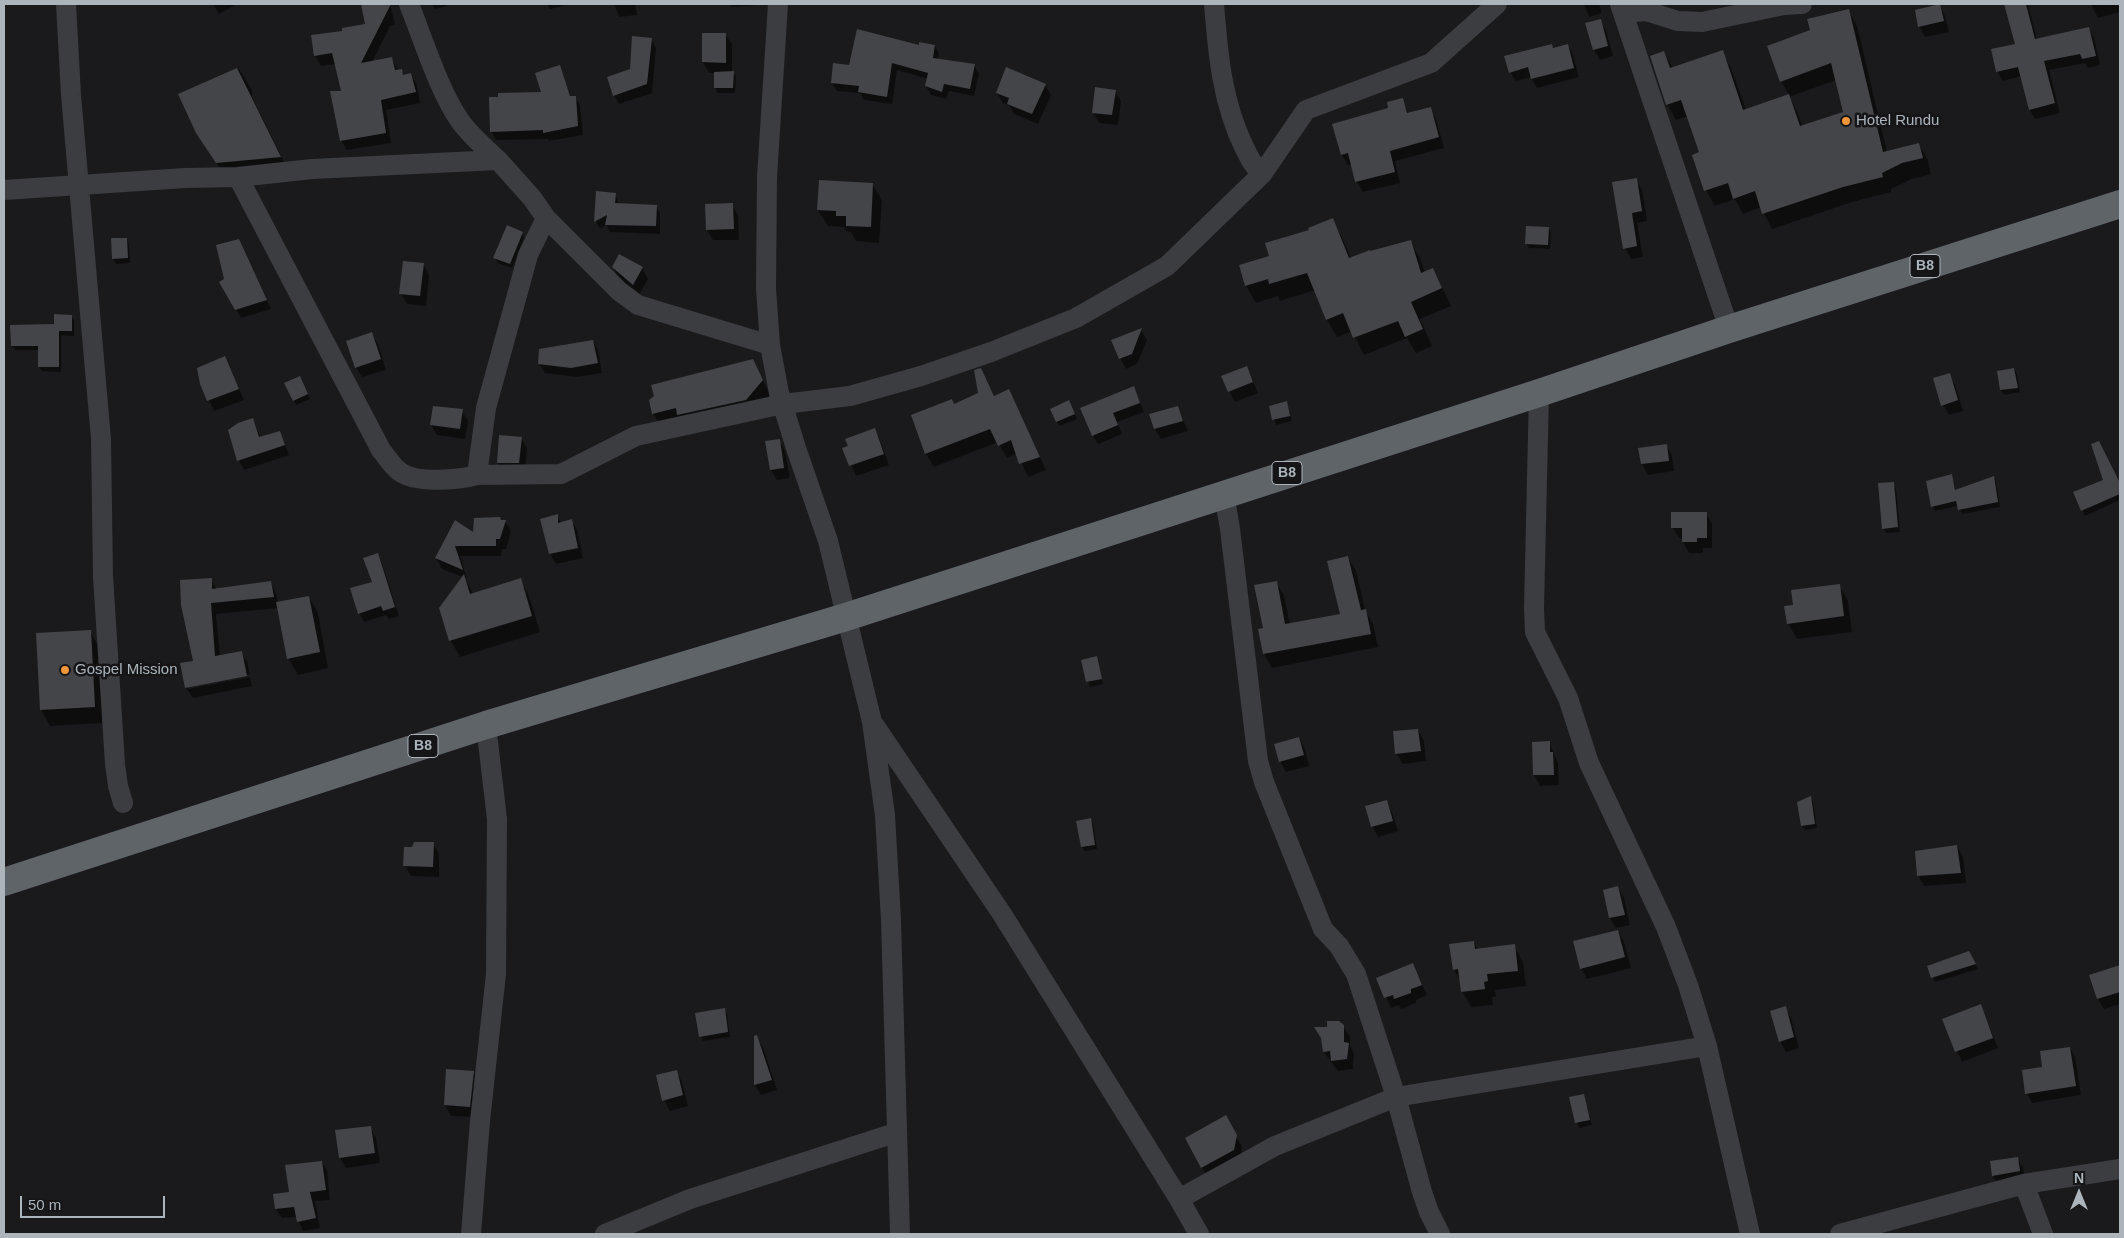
<!DOCTYPE html>
<style>
body{margin:0}
#map{position:relative;width:2124px;height:1238px;overflow:hidden;background:#1a1a1c;font-family:Arial,sans-serif}
canvas{display:block}
.frame{position:absolute;inset:0;border:5px solid #acb4bc;pointer-events:none}
.north{position:absolute;left:2054px;top:1168px;width:50px;height:50px;-webkit-text-stroke:4px #151517;paint-order:stroke;rotate:0deg;font-size:14px;font-weight:700;line-height:20px;text-align:center;color:#acb4bc}
.north::after{content:'';display:block;margin:auto;width:18px;height:22px;background:#acb4bc;clip-path:polygon(50% 0,100% 100%,50% 72%,0 100%)}
.scale{position:absolute;left:20px;top:1196px;width:145px;height:22px;box-sizing:border-box;border:2px solid #acb4bc;border-top:0;padding-left:6px;font-size:15px;line-height:18px;white-space:nowrap;color:#acb4bc;-webkit-text-stroke:4px #151517;paint-order:stroke}
</style>
<div id="map">
<canvas width="2124" height="1238"></canvas>
<div class="frame"></div>
<div class="north">N</div>
<div class="scale">50 m</div>
</div>
<script>
const c = document.querySelector('canvas').getContext('2d');
c.lineJoin = 'round';
function fill(path, color) { c.fillStyle = color; c.fill(path, 'evenodd'); }
function strokePath(path, color, width, dash) { c.strokeStyle = color; c.lineWidth = width; c.lineCap = dash ? 'butt' : 'round'; c.setLineDash(dash || []); c.stroke(path); }
function label(font, color, halo, rows, align = 'center') {
  c.font = font + ' Arial,sans-serif'; c.lineWidth = 5; c.setLineDash([]); c.textBaseline = 'middle'; c.strokeStyle = halo; c.fillStyle = color; for (const [text, x, y, turn = 0] of rows) {
    c.save(); c.translate(x, y); c.rotate((+turn || 0) * Math.PI / 180); c.textAlign = isNaN(turn) ? turn : align; if (halo) c.strokeText(text, 0, 0); c.fillText(text, 0, 0); c.restore();
  }
}
const shadow = new Path2D(`
 M213,4H237L219,14Z
 M362,4H390L395,25L390,26L372,62L392,58L398,71H401L404,76L411,75L417,85L420,103L386,110L391,143L347,150L341,140L343,92L336,64L321,66L315,56L312,36L343,32L367,25Z
 M432,4H447V6L435,9Z
 M547,4H564V6L550,9Z
 M614,4H635L637,15L619,17Z
 M730,4H769L732,7Z
 M1584,4H1599L1602,13L1589,17Z
 M2006,4H2028L2037,40L2089,29L2094,38L2100,65L2088,68L2085,63L2049,70L2060,113L2035,119L2030,110L2021,76L2003,81L1997,71L2016,45Z
 M2091,4H2120V12L2098,18Z
 M1939,5L1945,16L1949,32L1925,37L1919,26Z
 M1848,10L1857,26L1887,152L1919,144L1928,160L1931,174L1912,179L1891,189V192L1852,202L1772,229L1761,207L1743,214L1735,199L1715,206L1706,190L1700,153L1688,116L1676,120L1667,104L1664,53L1673,68L1722,52L1731,68L1746,110L1789,95L1781,81L1811,31ZM1836,80L1844,112L1802,126L1797,111L1789,97Z
 M1600,20L1606,31L1613,56L1600,60L1594,50Z
 M725,34L732,44V72L736,77L735,93H718L715,88V73H709L703,62Z
 M651,39L656,48L652,93L619,104L614,95Z
 M1552,45L1554,49L1568,45L1573,55L1579,77L1537,88L1531,77L1516,81L1510,72Z
 M935,46L939,54L938,60L974,65L979,74L974,96L949,91L946,99L931,95L926,86L928,79L897,70L892,104L864,100L860,93L837,91L832,83L850,66L920,47Z
 M559,66L571,97H575L580,106L583,135L549,141L548,139L496,140L491,131L543,93Z
 M239,69L252,90V97L292,178L220,168L203,141L179,94Z
 M1045,85L1051,95L1038,124L1014,114L1010,106L1003,103L997,93Z
 M1115,91L1121,101L1118,125L1099,123L1093,112Z
 M1402,100L1409,114L1430,108L1436,119L1444,148L1395,161L1400,183L1363,192L1357,182L1352,164L1348,165L1342,155L1334,125L1389,109Z
 M1636,179L1642,190L1647,221L1637,223L1643,257L1631,259L1625,248Z
 M820,181L872,184L882,200L879,243L856,241L851,232L846,231L844,227L828,226L818,210Z
 M597,193L615,194L619,204L656,206L660,214V234L610,232L606,225L600,229L596,222Z
 M732,205L738,215L739,240H713L707,230Z
 M1332,220L1342,237L1351,259L1410,241L1420,258L1425,273L1433,269L1451,306L1420,319L1432,346L1416,353L1407,338L1364,355L1352,331L1337,337L1327,320L1315,290L1280,301L1278,296L1256,303L1246,286L1271,257Z
 M1548,228L1551,233L1550,249L1529,248L1526,243Z
 M522,233L524,238L512,268L498,263L495,258Z
 M127,239L129,244L130,263L116,264L113,259Z
 M239,241L271,309L241,318L221,282L226,280Z
 M423,264L429,275L426,306L407,304L400,293Z
 M613,267L642,268L648,279L639,295L619,278Z
 M71,316L74,321V336L61,335V372L42,371L39,367V350H15L12,346Z
 M1141,330L1147,340L1137,364L1126,369L1120,358Z
 M372,334L378,344L386,370L362,377L356,367Z
 M593,341L598,350L602,373L577,377L545,373L539,364Z
 M225,358L244,400L214,411L201,383Z
 M753,361L770,395L754,413L661,427L653,413L655,396Z
 M1247,367L1258,393L1235,402L1229,391Z
 M981,369L995,397L1009,390L1046,470L1028,477L1017,453L1007,458L998,442L934,467L926,454L912,416L954,405L980,394Z
 M2014,369L2017,374L2020,392L2004,395L2001,390L1999,372Z
 M1949,375L1955,385L1963,411L1949,415L1943,405Z
 M302,382L310,399L296,405L286,384Z
 M1133,388L1144,412L1117,422L1122,434L1098,444L1093,436Z
 M1286,403L1292,421L1276,425L1270,406Z
 M1072,407L1077,419L1059,426L1051,409Z
 M1177,407L1188,431L1161,439L1155,429L1151,415Z
 M462,411L468,421L465,439L437,435L431,425Z
 M253,420L261,438L280,432L289,455L244,470L239,461L229,431Z
 M874,430L880,440L889,465L856,476L844,449Z
 M521,438L527,448L525,473H504L498,463Z
 M779,440L785,451L790,478L777,480L771,470Z
 M1666,445L1672,456L1674,471L1648,475L1642,464L1640,449Z
 M2102,447L2120,485V500L2085,516L2075,493L2104,481Z
 M1952,476L1956,491L1994,477L1996,482L2000,507L1962,514L1958,506L1935,511L1932,506Z
 M1893,483L1896,488L1900,532L1886,533L1883,528Z
 M1706,513L1712,524V548H1703V553H1689L1683,542V538H1679L1673,528Z
 M557,516L561,523L571,520L577,530L583,558L556,564L550,554Z
 M455,521L474,535L505,521L511,531L506,549H502L501,556H460L467,579L465,578L473,594L520,580L529,596L540,632L460,657L451,641L440,608L463,577L442,569L436,558Z
 M377,554L382,563L399,616L389,619L386,615L364,622L359,613L374,582Z
 M1348,557L1356,571L1365,610L1373,624L1378,647L1272,668L1264,654L1259,630L1265,629L1276,582L1284,595L1290,625L1342,615Z
 M211,580L217,590L270,582L276,593L278,603L309,597L318,613L328,668L298,675L288,658L279,608L216,614L220,656L241,652L247,662L250,674L188,686V689L250,677L252,686L193,698L186,688L182,664L194,662Z
 M1839,585L1848,601L1852,632L1797,639L1788,623L1795,606Z
 M90,631L99,647L103,723L50,726L41,710Z
 M1096,658L1103,684L1090,687L1083,661Z
 M1418,730L1424,741L1426,761L1403,764L1396,753Z
 M1299,738L1305,749L1309,766L1286,772L1280,761Z
 M1533,743H1549L1558,763L1559,785L1540,786L1534,775Z
 M1811,798L1813,802L1817,828L1805,830L1802,826Z
 M1386,802L1392,812L1398,831L1378,837L1372,826Z
 M1090,820L1093,824L1097,849L1085,851L1082,847Z
 M433,843L439,854V877L411,876L405,866L413,848Z
 M1957,846L1963,857L1966,883L1924,886L1918,876Z
 M1618,888L1624,898L1630,925L1616,928L1610,918L1604,891Z
 M1618,931L1624,942L1631,968L1587,979L1581,968Z
 M1474,943L1478,950L1514,946L1523,962L1526,986L1495,990L1496,997H1492L1493,1005L1471,1007L1462,991L1461,981L1454,970Z
 M1968,952L1978,969L1935,982L1929,967Z
 M1413,964L1427,995L1416,1000V1003L1401,1009L1399,1005L1391,1008L1378,978Z
 M2119,967L2120,970V1004L2104,1009L2098,999Z
 M1980,1005L1998,1048L1962,1062L1943,1019Z
 M1785,1008L1791,1018L1799,1048L1786,1052L1780,1041Z
 M724,1009L727,1014L730,1037L703,1041L701,1036Z
 M1343,1026L1350,1037V1046L1354,1054L1353,1069L1338,1071L1324,1052Z
 M755,1037L763,1047L777,1090L761,1095L755,1085Z
 M2070,1048L2075,1057L2081,1095L2032,1103L2027,1093L2044,1068Z
 M447,1071L473,1072L479,1082L475,1117L451,1116L445,1105Z
 M676,1071L682,1082L688,1106L670,1111L664,1100Z
 M1583,1096L1592,1125L1579,1128L1571,1098Z
 M1225,1117L1242,1147L1240,1160L1208,1178L1186,1138Z
 M370,1127L376,1138L380,1163L346,1168L340,1158Z
 M2017,1158L2023,1168L2025,1182L1999,1186L1993,1176Z
 M322,1162L327,1171L330,1200L315,1201L320,1228L303,1231L297,1217L282,1218L276,1209Z`);
const building = new Path2D(`
 M361,4H391L361,63L392,57L395,70L402,69L403,75L411,73L416,92L381,100L386,133L340,141L330,91H341L332,53L314,56L311,35L342,31V28L365,24Z
 M1940,4L1944,21L1918,27L1915,10Z
 M2004,4H2026L2035,39L2089,27L2096,56L2082,59L2080,54L2044,61L2055,103L2029,110L2018,67L1996,72L1991,49L2015,44Z
 M1849,9L1883,152L1919,143L1923,158L1902,163L1882,173L1883,177L1843,187L1762,214L1755,191L1733,199L1728,183L1704,191L1692,155L1699,152L1681,100L1666,105L1650,56L1664,51L1670,68L1723,50L1743,110L1789,94L1800,126L1843,112L1831,63L1780,82L1767,46L1810,30L1807,19Z
 M1601,19L1608,46L1593,50L1585,23Z
 M857,29L919,45V42L935,45L933,58L975,64L970,89L944,84L942,92L925,86L928,73L892,63L887,97L858,92L859,86L831,83L833,63L849,65Z
 M702,33H726V63L702,62Z
 M632,36L652,38L647,84L613,96L607,77L630,69Z
 M1552,44L1553,48L1568,44L1574,68L1531,79L1528,67L1509,73L1504,56Z
 M560,65L570,96H576L578,126L543,133V130L490,132L489,97H498V93L541,92L535,73Z
 M1006,67L1046,84L1032,114L1007,104L1009,98L996,93Z
 M237,68L281,157L216,163L196,133L178,94Z
 M734,71L733,88H714V72Z
 M1095,87L1116,90L1112,115L1092,113Z
 M1403,98L1407,113L1431,107L1439,137L1390,151L1395,172L1355,182L1348,153L1341,155L1332,124L1388,108L1387,102Z
 M1637,178L1642,211L1632,213L1637,246L1623,249L1612,182Z
 M819,180L873,183L871,227L846,226V216H836V211L817,210Z
 M596,191L616,193L615,203L657,205L656,226L605,225L607,215L594,222Z
 M733,203L734,229L706,230L705,204Z
 M1333,218L1349,258L1370,250V251L1411,240L1421,273L1433,268L1442,288L1411,302L1423,329L1405,337L1398,321L1353,338L1343,313L1326,320L1307,273L1269,284L1268,279L1245,286L1239,265L1269,256L1265,243L1309,230L1308,228Z
 M507,225L523,232L510,264L493,258Z
 M1526,226L1549,227L1548,245L1525,244Z
 M111,238H127L128,258L112,259Z
 M239,239L267,300L235,310L219,282L224,279L216,245Z
 M619,254L643,267L633,285L612,267Z
 M403,261L424,263L420,296L399,294Z
 M54,314L72,315V331H59V367H38V346H11L10,325L54,324Z
 M1142,328L1132,354L1119,359L1111,340Z
 M372,332L381,359L355,368L346,341Z
 M593,340L598,363L571,368L538,364L539,349Z
 M225,356L239,389L207,401L200,384L197,368Z
 M753,359L763,380L746,400L677,415L676,408L652,414L649,400L654,396L651,385Z
 M1247,366L1253,382L1228,392L1221,376Z
 M981,368L994,396L1009,389L1040,457L1019,464L1011,440L998,446L990,429L925,454L911,415L952,399L954,404L978,393L974,370Z
 M2014,368L2018,388L2000,390L1997,371Z
 M1950,373L1958,400L1941,406L1933,378Z
 M300,376L308,394L293,401L284,383Z
 M1134,386L1140,403L1113,413L1118,425L1092,436L1080,408Z
 M1069,400L1075,414L1056,422L1050,409Z
 M1287,401L1290,416L1272,420L1269,406Z
 M433,406L463,409L460,429L430,425Z
 M1178,406L1183,421L1154,429L1149,414Z
 M253,418L259,437L280,431L285,445L237,461L228,430L238,423Z
 M875,428L884,454L849,466L842,448L848,446L845,439Z
 M499,435L522,437L519,463H497Z
 M780,439L784,468L770,470L765,441Z
 M2099,441L2120,483V494L2081,511L2073,492L2103,480L2091,444Z
 M1667,444L1669,461L1641,464L1638,448Z
 M1952,474L1955,490L1994,476L1998,502L1958,510L1956,501L1931,507L1926,481Z
 M1894,482L1898,527L1882,529L1878,483Z
 M1671,512H1707V538H1697V542H1682V528H1671Z
 M558,514V523L572,519L578,548L549,554L540,519Z
 M500,517L501,520H506L500,539H496V546H455L463,570L435,558L455,520L473,532L474,518Z
 M378,553L395,607L383,611L381,606L358,614L350,588L372,582L363,558Z
 M1348,556L1361,610L1366,609L1371,634L1263,654L1258,629L1263,628L1254,585L1277,581L1285,624L1340,614L1327,561Z
 M464,574L470,594L521,578L532,616L449,641L439,608Z
 M212,578V589L271,581L274,597L211,603L215,656L242,651L247,676L185,688L180,663L193,661L181,605L180,580Z
 M1840,584L1844,616L1787,624L1784,606L1793,605L1791,590Z
 M309,596L320,652L287,659L276,602Z
 M91,630L95,707L40,710L36,633Z
 M1097,656L1102,679L1086,682L1081,660Z
 M1418,729L1421,751L1395,754L1393,731Z
 M1299,737L1304,755L1279,762L1274,744Z
 M1550,741V752H1553L1554,775H1533L1532,742Z
 M1811,796L1815,824L1801,826L1797,802Z
 M1387,800L1393,821L1371,827L1365,806Z
 M1091,818L1095,845L1081,847L1076,821Z
 M414,842H434L433,867L403,866L404,847H412Z
 M1957,845L1961,873L1917,876L1915,851Z
 M1618,886L1625,915L1609,918L1603,890Z
 M1618,930L1625,957L1580,969L1573,941Z
 M1474,941L1475,949L1515,944L1518,971L1487,974L1488,981L1484,982L1485,989L1461,992L1458,969L1453,970L1449,944Z
 M1969,951L1976,964L1931,978L1927,966Z
 M1413,963L1422,985L1411,989V993L1394,999L1393,995L1384,998L1376,978Z
 M2120,965V992L2097,999L2089,975Z
 M1981,1004L1993,1038L1955,1052L1942,1019Z
 M1786,1006L1794,1037L1779,1042L1770,1011Z
 M725,1008L728,1032L699,1037L695,1013Z
 M1327,1021H1339L1344,1025V1042L1349,1043L1347,1059L1331,1061L1330,1051L1323,1052L1321,1038L1314,1027H1327Z
 M757,1035L772,1080L754,1085V1036Z
 M2070,1047L2076,1086L2025,1094L2022,1070L2042,1067L2040,1051Z
 M446,1069L474,1071L470,1107L444,1105Z
 M677,1070L683,1095L662,1101L656,1075Z
 M1584,1094L1590,1120L1575,1123L1569,1097Z
 M1226,1115L1237,1135L1234,1150L1201,1168L1185,1138Z
 M371,1126L375,1153L339,1158L335,1130Z
 M2018,1157L2020,1171L1992,1176L1990,1161Z
 M322,1161L326,1190L310,1192L316,1218L297,1222L294,1207L275,1209L273,1194L289,1192L285,1165Z`);
const minor = new Path2D(`
 M66,4L71,95L101,439L103,576L115,764L118,786L123,803
 M409,4C423,39 439,91 460,121C471,136 485,148 498,160
 M778,4L767,177L766,288L770,345L779,393L796,448L828,541L872,722L885,815L891,920L900,1234
 M1214,4C1218,54 1222,103 1245,149C1250,159 1254,167 1262,174
 M1620,4L1729,329
 M1624,13L1646,11L1678,21L1702,22L1784,5L1802,4
 M238,177L381,450C387,457 392,466 399,471C414,484 459,480 477,475L486,408L528,255L546,218
 M4,190L185,178L238,177L312,169L498,160L532,198L546,218L619,291L638,305L770,345
 M1539,393L1534,608L1535,632L1568,698L1589,763L1666,927L1688,985L1707,1046L1750,1234
 M477,475L561,474L636,436L783,404L850,396L921,376L991,352L1076,318L1167,266L1262,174L1306,110L1431,63L1497,4
 M1224,493L1230,529L1258,761L1264,782L1323,929L1339,946L1356,974L1396,1097L1422,1192L1429,1212L1440,1234
 M875,726L1002,914L1179,1199L1199,1234
 M2024,1184L2043,1234
 M1179,1199L1275,1146L1396,1097L1707,1046
 M471,1234L480,1121L496,974L497,819L486,725
 M605,1234L690,1199L895,1133
 M1840,1234L2024,1184L2120,1169`);
const trunk = new Path2D(`
 M4,882L486,725L846,617L1539,393L1729,329L2120,204`);
const markers = [
 [1846,121,5,"#f3963b"],
 [65,670,5,"#f3963b"]
];
const shields = [
 [1925,266,30],
 [1287,473,30],
 [423,746,30]
];
const shieldNames = [
 ["B8",1925,266],
 ["B8",1287,473],
 ["B8",423,746]
];
const poiNames = [
 ["Hotel Rundu",1856,121],
 ["Gospel Mission",75,670]
];
fill(shadow, '#0007');
fill(building, '#444549');
strokePath(minor, '#3b3d41', 20);
strokePath(trunk, '#5f6469', 28);
for (const [x, y, r, color] of markers) { const dot = new Path2D(); dot.arc(x, y, r, 0, 2 * Math.PI); c.fillStyle = color; c.fill(dot); strokePath(dot, '#151517', 2); }
for (const [x, y, w] of shields) { const box = new Path2D(); box.roundRect(x - w / 2, y - 11.5, w, 23, 4); c.fillStyle = '#151517'; c.fill(box); strokePath(box, '#acb4bc', 1); }
label('bold 14px', '#acb4bc', null, shieldNames);
label('15px', '#acb4bc', '#151517', poiNames, 'left');
</script>
